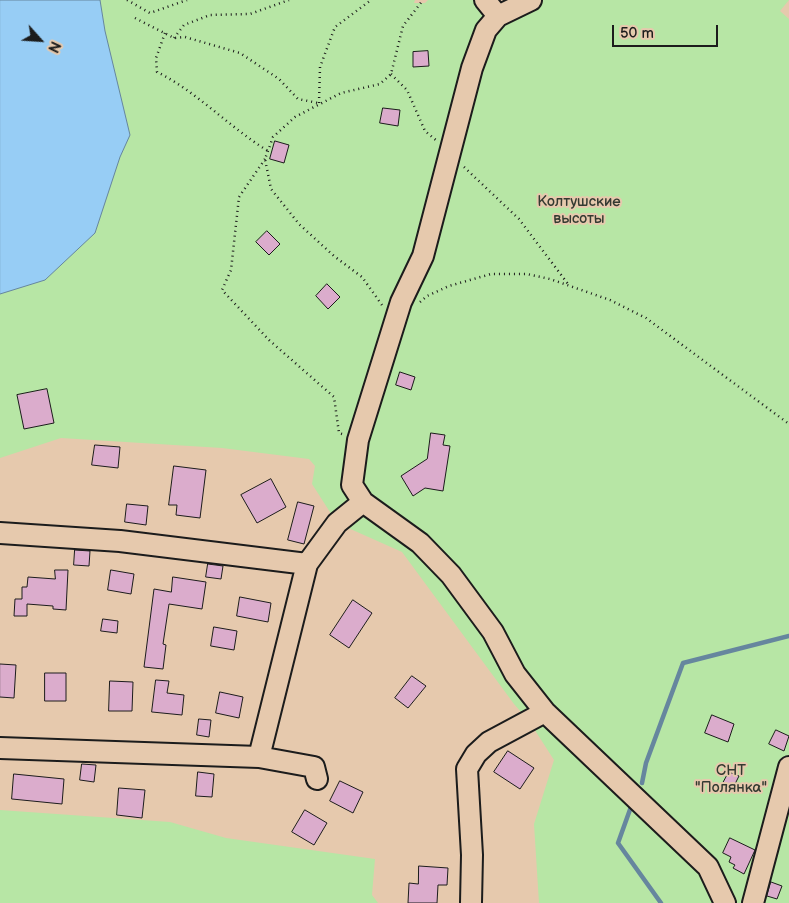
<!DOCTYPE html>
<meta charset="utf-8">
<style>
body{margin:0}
#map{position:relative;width:789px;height:903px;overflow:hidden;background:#e6c9ad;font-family:"Balsamiq Sans",sans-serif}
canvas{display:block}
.north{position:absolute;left:15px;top:15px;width:50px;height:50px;-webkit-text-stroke:4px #e6c9ad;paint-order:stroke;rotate:116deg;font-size:14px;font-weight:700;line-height:20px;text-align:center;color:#1c1c1c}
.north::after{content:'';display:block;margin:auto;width:18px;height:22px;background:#1c1c1c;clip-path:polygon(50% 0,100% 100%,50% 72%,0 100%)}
.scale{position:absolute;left:612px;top:25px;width:106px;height:22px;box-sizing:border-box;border:2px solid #1c1c1c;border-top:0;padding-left:6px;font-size:15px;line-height:18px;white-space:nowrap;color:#1c1c1c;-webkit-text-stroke:4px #e6c9ad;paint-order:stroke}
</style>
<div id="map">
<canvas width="789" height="903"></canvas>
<div class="north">N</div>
<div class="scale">50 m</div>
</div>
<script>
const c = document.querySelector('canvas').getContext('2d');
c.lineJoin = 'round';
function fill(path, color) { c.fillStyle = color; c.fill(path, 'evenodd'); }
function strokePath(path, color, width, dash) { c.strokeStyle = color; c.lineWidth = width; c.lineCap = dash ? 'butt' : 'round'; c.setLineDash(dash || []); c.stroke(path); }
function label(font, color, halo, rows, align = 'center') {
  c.font = font + ' "Balsamiq Sans",sans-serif'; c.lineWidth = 4; c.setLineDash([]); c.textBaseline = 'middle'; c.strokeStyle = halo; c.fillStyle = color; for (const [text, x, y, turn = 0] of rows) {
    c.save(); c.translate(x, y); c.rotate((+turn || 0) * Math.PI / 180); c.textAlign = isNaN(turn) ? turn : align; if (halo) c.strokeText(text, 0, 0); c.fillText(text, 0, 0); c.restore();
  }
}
const green = new Path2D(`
 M0,0H415L414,3H425L428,0H481L490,6L505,0H789L780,11L789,19V903H539L534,824L554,760L529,721L514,704L402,552L337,523L312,484L315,466L309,459L222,448L61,438L0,458Z
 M0,810L170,822L226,838L375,859L372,895L378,903H0Z`);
const water = new Path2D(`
 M0,0H100L105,31L130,135L120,157L95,233L45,280L0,294Z`);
const stream = new Path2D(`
 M642,783L646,763L683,663L789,636
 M632,804L618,843L661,903`);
const building = new Path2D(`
 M428,51L429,66L413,67V52Z
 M383,108L400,110L398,126L380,123Z
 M275,141L289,145L284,163L270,159Z
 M267,231L280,244L269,255L256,242Z
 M327,284L340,297L328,309L316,296Z
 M400,372L415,377L411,390L396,385Z
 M47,389L54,423L24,429L17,395Z
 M431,433L445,435L443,445L450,446L443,491L425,488L413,496L401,476L427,459Z
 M95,445L120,447L118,468L92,465Z
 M174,466L206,470L200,518L176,515L177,505H169Z
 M271,479L286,507L257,523L241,495Z
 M298,502L314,506L304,544L288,540Z
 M127,504L148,506L146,525L125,522Z
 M75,550L90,551L89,566L74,565Z
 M208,564L223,566L221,579L206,577Z
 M55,570H68L66,610L53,609V606L27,604V616H14L15,599H22V587H27L28,577L55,579Z
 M111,570L134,574L131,594L108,590Z
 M173,577L206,582L202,609L169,604L163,644L166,645L163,669L144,667L154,589L171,592Z
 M240,597L271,603L268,622L237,616Z
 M353,600L372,613L349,648L330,635Z
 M103,619L118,621L117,633L101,631Z
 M214,627L237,631L234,650L211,646Z
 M0,664L16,665L14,698L0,697Z
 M45,673H66V701H45Z
 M412,676L426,686L408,708L395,698Z
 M156,680L169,681L167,693L184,695L182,715L152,712Z
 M110,681L133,682L132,711H109Z
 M220,692L243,697L239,718L216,713Z
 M712,715L734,724L728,742L705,733Z
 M199,719L211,720L209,737L197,735Z
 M776,730L789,736L784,751L769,744Z
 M508,751L534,768L520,789L494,772Z
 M82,764L96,765L94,782L80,780Z
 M198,772L214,774L212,797L196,796Z
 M729,772L739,776L732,790L722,785Z
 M14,774L64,779L62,804L12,799Z
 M340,781L363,792L353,813L330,801Z
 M119,788L145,790L142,818L117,815Z
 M305,810L327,823L314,845L292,832Z
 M730,838L755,850L744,874L733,868L735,865L729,862L731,857L723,853Z
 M419,866L448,868L447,885H438L437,903H408L409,883L418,884Z
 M771,882L782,886L777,899L767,896Z`);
const path = new Path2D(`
 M127,0L150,13L187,0
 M135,18L174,38L185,37L240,53L279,79L298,99L318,103
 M165,33L156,58L157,72C196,91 229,127 268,151
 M174,38L184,25L210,15L250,14L289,0
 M391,74L407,90L425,131L437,141
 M319,103L320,67L335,27L371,0
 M265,159L239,197L231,270L222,290L269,340L334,397L339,433L342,434
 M464,167L519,219L568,284
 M420,302L427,296L449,286L491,274H527L550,279L610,300L646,318L789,424
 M382,305L362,277L334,256L299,224L271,189L265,159L273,137L295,117L341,93L380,84L391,74L403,26L423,0`);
const minor = new Path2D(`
 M485,0L498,16
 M531,0L498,16L486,30L472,68L423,256L401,302L358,440L352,485L363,502L420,543L451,575L493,632L515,674L545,712L708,867L725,903
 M0,533L120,541L307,564
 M0,748L259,757L307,564L337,523L363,502
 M259,757L314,767L317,779
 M471,903L472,855L467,769L476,754L489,742L545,712
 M753,903L789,767`);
const parkNames = [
 ["Колтушские",579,202],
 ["высоты",579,219],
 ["СНТ",731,771],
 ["\"Полянка\"",731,788]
];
fill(green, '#b7e6a5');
fill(water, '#97cdf5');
strokePath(water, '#66869e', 1);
strokePath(stream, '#66869e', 4.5);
fill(building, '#dbaccc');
strokePath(building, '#1c1c1c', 1);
strokePath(minor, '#1c1c1c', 24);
strokePath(path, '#1c1c1c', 2.5, [1, 4]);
strokePath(minor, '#e6c9ad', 20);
label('15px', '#333a31', '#e6c9ad', parkNames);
</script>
